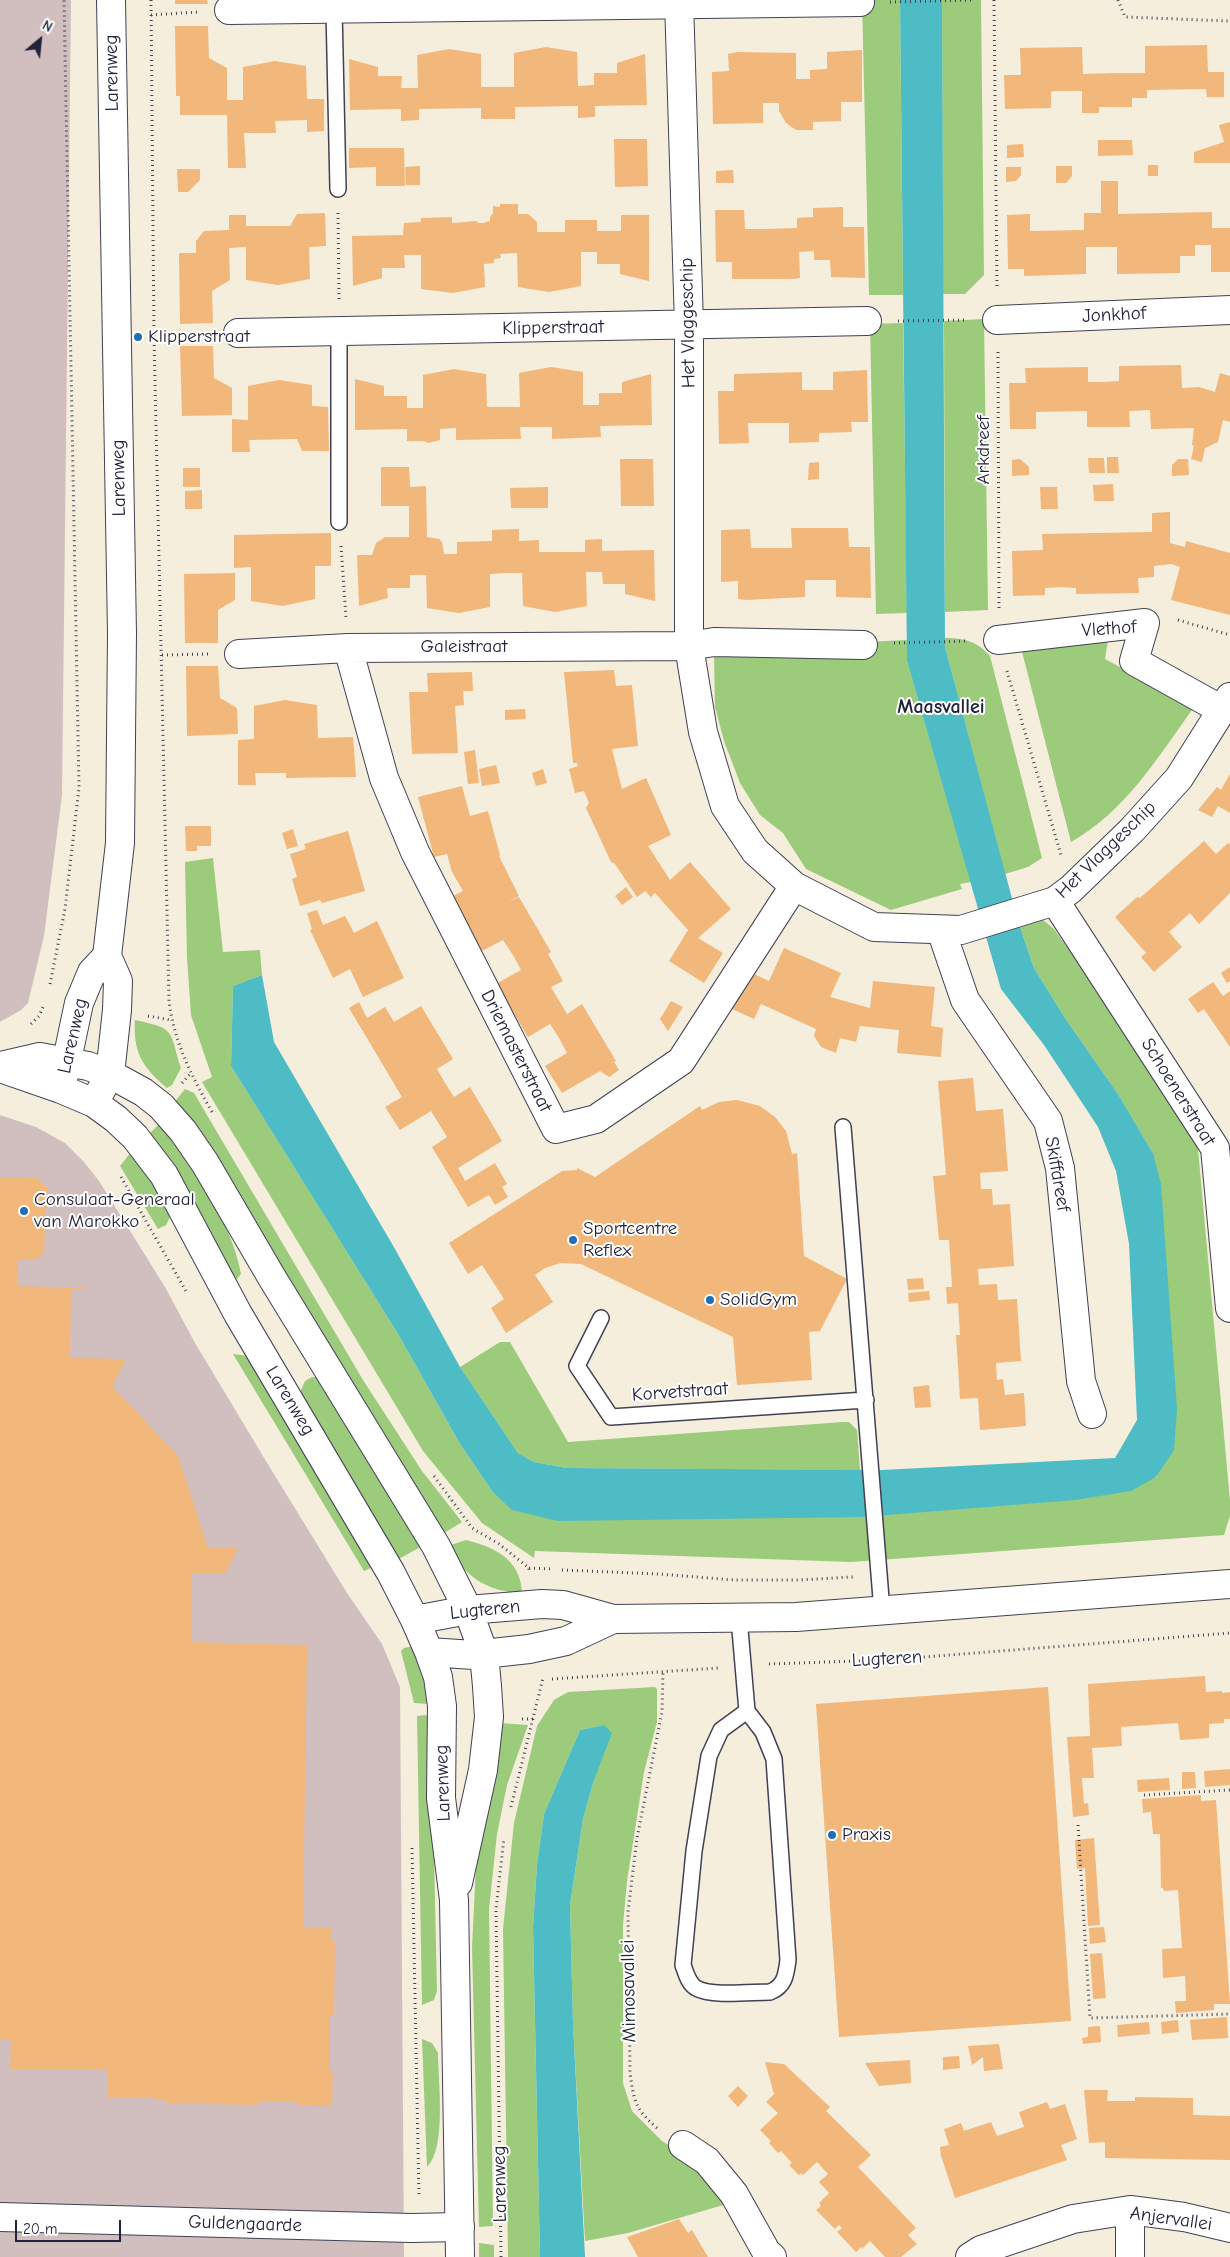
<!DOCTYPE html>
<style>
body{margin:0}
#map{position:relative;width:1230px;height:2257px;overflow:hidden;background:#f5eedc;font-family:"Comic Neue",sans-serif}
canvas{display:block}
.north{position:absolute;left:15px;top:15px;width:50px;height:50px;-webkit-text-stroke:4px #fff;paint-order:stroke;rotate:28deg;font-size:14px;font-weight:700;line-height:20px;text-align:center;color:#22223b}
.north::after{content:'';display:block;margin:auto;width:18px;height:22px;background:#22223b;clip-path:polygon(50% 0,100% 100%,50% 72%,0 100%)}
.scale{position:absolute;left:15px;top:2220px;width:106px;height:22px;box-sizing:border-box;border:2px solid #22223b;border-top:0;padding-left:6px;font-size:15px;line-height:18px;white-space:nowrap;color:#22223b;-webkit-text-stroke:4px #fff;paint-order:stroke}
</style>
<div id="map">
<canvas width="1230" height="2257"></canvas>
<div class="north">N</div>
<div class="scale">20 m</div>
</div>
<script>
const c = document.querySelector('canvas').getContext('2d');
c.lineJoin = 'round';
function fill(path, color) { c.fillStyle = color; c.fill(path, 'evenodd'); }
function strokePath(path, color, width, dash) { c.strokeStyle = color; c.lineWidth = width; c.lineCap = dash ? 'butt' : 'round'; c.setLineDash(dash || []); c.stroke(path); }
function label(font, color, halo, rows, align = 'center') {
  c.font = font + ' "Comic Neue",sans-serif'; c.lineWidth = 4; c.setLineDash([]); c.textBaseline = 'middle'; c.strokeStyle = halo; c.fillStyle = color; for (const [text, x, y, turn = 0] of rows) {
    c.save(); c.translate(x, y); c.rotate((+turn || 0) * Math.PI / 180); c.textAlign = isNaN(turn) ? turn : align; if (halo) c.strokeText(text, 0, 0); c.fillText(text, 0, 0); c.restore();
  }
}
const industrial = new Path2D(`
 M0,0H71L62,795L44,936L28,1003L21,1010L0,1022Z
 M0,1115L36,1127L65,1143L84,1162L99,1181L165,1287L195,1343L269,1466L347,1593L382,1644L400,1687L404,2257H0Z`);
const green = new Path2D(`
 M862,0H900L903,295H869Z
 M942,0H981L984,275L965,294H943Z
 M984,319L988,610L945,612L944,321Z
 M903,323L907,613L876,614L870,324Z
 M945,638C964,638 977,641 990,656L1042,858L1028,867L1005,874L945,647Z
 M907,640V661L971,882L960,884L962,889L891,910L806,869L783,833L760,815L740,783L724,741L715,707L714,654L719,649Z
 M1108,640L1105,659L1194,707C1159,756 1125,812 1071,842L1020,644Z
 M213,858L223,952L260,950L262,975L233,986L231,1066L398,1334L460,1444L492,1491L862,1517L1157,1477L1153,1153L1118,1094L1065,1018L1034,968L1018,921L1042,919L1054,929L1111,1009L1198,1149L1230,1501V1516L1224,1535L851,1562L535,1551L534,1558L482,1523L423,1451L202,1082L212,1077L191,1015L187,957L185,862Z
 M135,1020C176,1029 169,1029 181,1068L172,1085L167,1088C142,1067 133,1052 135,1020Z
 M185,1089L194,1093L363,1380L422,1471L462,1522L441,1535L173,1104Z
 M162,1121C193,1169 230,1217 241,1274L237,1279L233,1278L174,1167L150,1133Z
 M131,1152L144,1167L171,1215L166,1225L158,1229L120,1166Z
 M500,1342H510L568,1442L843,1422H849L857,1430L860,1470L567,1468L534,1462L518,1453L460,1367Z
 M233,1354L249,1356L374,1564L371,1568L364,1571Z
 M312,1377H319L424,1545L397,1560L298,1397L305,1381Z
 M466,1540C495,1547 521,1560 522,1593C487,1592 464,1576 448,1546Z
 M413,1646L417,1650L429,1704L414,1703L401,1651L404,1648Z
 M655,1687L657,1689V1722L644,1772L627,1881L623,1925V2083L632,2111L662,2141L694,2161L730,2203L628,2233L585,2241L573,2024L570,1905L583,1819L594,1780L604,1725L580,1730L544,1814L537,1865L533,1927L540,2257H508L503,1929L514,1823L537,1726L554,1700L568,1692Z
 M425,1715L429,1717L431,1722L437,1991L434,2000L422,2005L417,1716Z
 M500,1723L528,1725L507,1785L497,1834L489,1909L493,2226L479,2227L472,1947L476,1866L482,1817Z
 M422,2039L432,2043L438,2053C438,2080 447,2148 427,2167Z
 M479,2243L494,2245V2257H479Z`);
const water = new Path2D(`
 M900,0H942L945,647L1018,921L1034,968L1065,1018L1118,1094L1153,1153L1161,1184L1177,1409L1174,1450L1156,1477L1131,1491L1075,1500L862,1517L558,1521L512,1510L492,1491L460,1444L398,1334L231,1066L233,986L262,975L274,1042L395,1249L460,1367L518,1453L534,1462L567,1468L882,1470L1115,1458L1137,1420L1129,1244L1116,1171L1098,1127L1044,1045L1001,989L907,661Z
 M604,1725L612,1733L594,1780L583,1819L570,1905L573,2023L585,2257H540L533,1927L537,1865L544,1814L580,1730Z`);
const building = new Path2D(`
 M175,0H207L208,4H175Z
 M175,26H208L209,58L227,68V100H243V67L275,61L306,66L307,99H324V131L307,132V120L275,121L276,133H244L246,168H228L227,115H180V96H176Z
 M1207,45L1208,72H1224V97H1207L1206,89L1147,90V98H1132V107H1099V113H1082V91H1053L1051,92V108L1005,109L1004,75H1021L1020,48L1082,47L1083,74L1114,73H1145V46Z
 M546,47L577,52L578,86L594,85V73H617V63L645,54L647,105L595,106V117L578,118V106L515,107V119H481V108L419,109V120L401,121V109L350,110L349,59L378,67V76H402L401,88H418L417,55L449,49L481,54V87H514V53Z
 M862,50V102H841V121L813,122V130H796L786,123L779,111V103H763V123L713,124L712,72L729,71L728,54L737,52L796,53V79H810V70L827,69V52Z
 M1230,122V163H1194V152L1224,142L1219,125Z
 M614,139H647L648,186L615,187Z
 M1098,140H1132L1133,155L1098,156Z
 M1023,144L1024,157L1007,158V145Z
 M349,148H404L405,186H376V167L349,168Z
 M1148,165H1158V176H1148Z
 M420,166V185H406L405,167Z
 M1056,166H1072V176L1066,183H1056Z
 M1006,167H1021V175L1016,181L1006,182Z
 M177,169H200V180L188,192H178Z
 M733,170L734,183H716V171Z
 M1101,181H1118V214L1212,212V228H1230V272H1211V245H1195V256H1180V273L1117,274V247H1086V274L1024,276V269H1008L1007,215L1030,214V231L1084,230V213H1101Z
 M500,204H518V214H528L537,222V232H565V220H597V231H621V215H649V281L620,274V264H597V252H581V286L549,292L518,287L517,253L500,254L501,258L494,259V263L484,264L485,287L453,293L421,289V255H404L405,268H382V278L353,286L352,236L403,235L404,223L421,222V218L452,217V223L476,221L478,223H483L490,221V217L493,213V206L500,207Z
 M843,207V227H864L865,278L831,277L830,260H814V251L799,252L800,278L792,279H732V262H716L715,210H744L745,229H765L797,228V218L813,217V208Z
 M325,213L326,246L309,247L310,279L278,285L246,280V247L229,248L230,280L212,291L213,323L180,324L179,253H196V241L204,231L229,230V215H246V226H290L297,214Z
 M180,346H213L214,378L232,388V415L182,416Z
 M1181,365L1182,388L1199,387L1215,392L1220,373L1230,376V422L1223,420L1218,442L1205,448L1202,462L1191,459L1194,446L1192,445L1194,428L1151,429L1150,410L1129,411L1130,427H1087V411L1036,412V429H1010L1009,383H1026L1025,368L1088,367V382H1103L1119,381V366Z
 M551,367L583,372V405H599V393H622V382L651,374L652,425L600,426L601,437L552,439V427H520L521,439H504L456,440V428L440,429V440L429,443L424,441H407V429L355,430V379L384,386V396H407V408H423V375L454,369L486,374L487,407H520L519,373Z
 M867,370L868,422H851L852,432L819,433V442L789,443V423H748L749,443L719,444L718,391H734V374L802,372V390H833V372Z
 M279,380L312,385V406L328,407L329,451H302L297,439L249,440L250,452H232V419L248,420V386Z
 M1107,457H1118L1119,473H1107Z
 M1088,458H1104L1105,473H1089Z
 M620,459H653L654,506H621Z
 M1020,459L1029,467V475L1012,476V460Z
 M1178,459H1188L1189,475L1172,476V465Z
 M819,462V479L808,480L809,463Z
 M381,467H409L410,487L426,486L427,537L439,539L442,542L444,554H457V542L492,541V530L519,529V541L539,540V552H585V540L602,539V551L654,550L655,601L625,594V584H603L602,572H586L587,606L555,612L523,606L522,573H506L490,574V607L459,613L427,608L426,575H410V588H387L388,598L359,606L357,555H372L376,543L385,537H409V506H381Z
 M183,468H200V487H183Z
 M1113,484L1114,501H1094L1093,485Z
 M548,487V508H511L510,488Z
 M1040,487H1057L1058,509H1041Z
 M202,490V509H185V491Z
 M1170,512V543L1185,547L1186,541L1230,553V615L1171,600L1180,567L1171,564L1154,566V577L1138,578L1139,593L1076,594V588L1061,587L1045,588V595L1013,596L1012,551L1043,550L1042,534L1152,532V513Z
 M791,528H848L849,547H870L871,598L836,597V580H805V597L746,600L738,599V581L721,582V530L750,529L751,548H792Z
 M331,533V566H315V599L283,606L251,601V567L234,568V535Z
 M235,573V600L218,610V643H185L184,574Z
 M186,666H218L220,698L237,708L238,734L187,736Z
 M614,670L616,686L632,685L638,746L612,749L622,789L646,778L671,835L648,846L670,880L690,862L731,909L698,938L723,953L704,983L669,961L688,930L655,893L651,897L645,891L637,897L615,864L611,862L586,808L589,803L584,791L575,793L569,769L578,766L577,763H573L564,672Z
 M472,672L473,691H463L464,705L455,706L458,753L412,754L409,692H428L427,673Z
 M285,700L317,705L318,738L353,737L356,777L286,778V773H255L256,785H238V740L254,739V706Z
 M525,709L526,719L505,720V710Z
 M475,750L479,783L468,784L464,752Z
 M496,765L500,783L482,786L479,769Z
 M543,769L547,783L536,786L532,773Z
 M1230,774V813L1218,806L1212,817L1198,810L1217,787L1221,790Z
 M462,786L470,816L488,811L500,855L499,856L519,896L508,902L519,897L551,952L548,954L563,981L551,987L567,1014L582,1004L616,1061L614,1062L619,1070L609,1077L600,1071L562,1093L545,1066L567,1053L559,1038L550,1024L528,1037L496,984L521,970L513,955L503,940L478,953L449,898L463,891L452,872L447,854L434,857L418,797Z
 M185,826H211V846H197V851H186Z
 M293,829L298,846L287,849L282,833Z
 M348,831L365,891L322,903L320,900L300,906L292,879L297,877L290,854L306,849L304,844Z
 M1204,841L1216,854L1228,843L1230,844V893L1199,924L1190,913L1169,932L1182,947L1154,972L1141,957L1146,953L1115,917L1137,897L1140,898Z
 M626,887L633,897L622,905L615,896Z
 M317,910L323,925L345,916L354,933L377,921L404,978L363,997L350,969L333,978L310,930L312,929L307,913Z
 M784,948L841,973L830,997L870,1008L873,981L935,987L931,1026L943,1028L941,1057L897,1053L899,1030L860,1026L856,1042L840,1038L836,1053L821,1047L814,1036L816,1029L761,1004L754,1019L732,1009L754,974L769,981Z
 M1230,967V981L1227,983L1221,973Z
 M1213,982L1223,996L1230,991V1047L1204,1009L1198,1013L1188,999Z
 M671,1001L683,1007L668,1031L660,1019Z
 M359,1002L367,1018L385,1007L394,1022L421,1006L453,1059L437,1069L445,1083L454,1097L470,1087L502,1141L458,1168L465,1181L495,1163L507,1184L502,1187L508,1197L495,1205L489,1195L468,1207L432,1147L447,1137L431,1111L400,1130L385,1107L402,1097L349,1008Z
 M973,1078L976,1111L1003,1109L1008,1171L980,1173L981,1189H992L993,1205L1010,1204L1014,1266L978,1269L979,1285L997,1284L998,1300L1017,1299L1021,1361L996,1363L997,1380L1003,1379L1005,1395L1024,1393L1026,1426L980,1430L978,1398L960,1399L956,1335H960L958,1303L947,1304L946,1287H952L949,1240H939L933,1176L946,1175L938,1081Z
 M737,1100L760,1106L775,1117L786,1131L792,1154L797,1153L804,1256L847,1279L820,1331L809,1332L812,1380L737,1385L733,1337L581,1264L561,1263L545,1268L535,1275L553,1302L506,1333L491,1308L504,1299L482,1265L468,1274L449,1243L562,1171L577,1170V1168L595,1177L700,1106L702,1110L719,1102Z
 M0,1177L37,1178L47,1187L44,1252L36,1260H18L17,1286L85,1288V1289H71L70,1358L126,1359L112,1386L178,1456L208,1548H238L225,1574H192L191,1642L307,1645L303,1928H331V1941H335L334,2016H330V2071H333L332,2106L298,2105V2102L257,2101V2105L166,2103V2100H155V2097H107V2070L10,2069L11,2040H0Z
 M923,1278L924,1289L908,1290L907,1279Z
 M929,1291L930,1300L909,1302L908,1293Z
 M929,1385L931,1407L915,1408L913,1387Z
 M1205,1676L1206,1692L1222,1691V1693L1230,1692V1719H1224V1723L1209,1724V1738L1180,1740L1178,1723L1121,1727L1122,1746L1092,1748L1094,1778H1082L1084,1804L1088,1803L1089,1815L1073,1817L1067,1737L1090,1736L1088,1684Z
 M1048,1687L1071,2021L839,2037L816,1704Z
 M1230,1769V1785L1205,1787L1204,1771Z
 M1182,1772H1195L1196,1788L1182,1789Z
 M1169,1778L1170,1790L1138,1792L1137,1780Z
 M1201,1795V1801L1216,1800L1230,2004H1214V2010L1176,2013L1175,2001H1186L1185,1976L1163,1978L1162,1949L1182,1948L1178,1890L1164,1891L1163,1888H1161L1160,1834H1153L1151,1812L1143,1813L1142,1799Z
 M1094,1838L1100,1925L1088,1926L1085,1868L1077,1869L1075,1840Z
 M1104,1927L1106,1942L1090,1944L1089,1928Z
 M1102,1953L1106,1998L1093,1999L1090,1954Z
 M1227,2017L1228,2038L1192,2040L1190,2020Z
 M1178,2020L1179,2032L1162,2034L1161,2022Z
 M1149,2022L1150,2034L1118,2037L1117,2025Z
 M1100,2026L1101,2042L1083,2044L1082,2038L1088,2037V2027Z
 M999,2044L1003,2069L984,2071L983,2057L972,2065L968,2046Z
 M959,2056L960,2068L943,2070V2057Z
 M910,2060L911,2083L879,2086L865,2063Z
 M765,2062L784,2064L830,2107L826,2111L871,2155L858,2167L916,2228L908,2235L917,2244L901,2257H885L870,2241L862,2249L861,2247L856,2252L837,2232L842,2228L839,2225L835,2229L816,2210L821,2206L819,2203L829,2193L819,2182L828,2174L817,2162L803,2175L801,2173L799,2175L789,2165L792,2163L782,2152L781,2151L778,2153L769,2143L771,2141L760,2130L778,2113L766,2102L774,2094Z
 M738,2086L748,2096L738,2107L728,2096Z
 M1084,2090H1108L1107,2101H1135V2097L1193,2098V2115L1230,2116V2160L1105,2158V2142L1089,2143Z
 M1047,2102L1050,2109L1065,2104L1077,2139L1061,2145L1067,2160L955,2198L941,2156L940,2147L949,2145L944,2129L961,2123L964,2131L991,2122L997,2136L1024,2127L1019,2112Z
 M679,2219L688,2233L692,2230L708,2257H638L627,2237Z`);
const path = new Path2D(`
 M151,0L154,337L169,1001C174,1042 192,1077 212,1112
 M994,0L997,289
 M1118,0L1125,17L1230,21
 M890,2L973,0
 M151,15L198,12
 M338,213L339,299
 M898,321L967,320
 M154,337L207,335
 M998,352L999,609
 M341,546L346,617
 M1178,620L1230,635
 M894,643L968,641
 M162,655L208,654
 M1007,671L1061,855
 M50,984L65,909L79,788L64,0
 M148,1016L171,1020
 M31,1024L39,1016L43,1007
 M182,1083L190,1074
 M121,1177L187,1293
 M434,1476L472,1528L499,1544L529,1568V1573
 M529,1568L553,1569
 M562,1570L659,1574L734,1580H798L853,1577
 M769,1664L886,1660L1230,1633
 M552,1679L718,1668
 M522,1719H534
 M1144,1795L1230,1790
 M511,1807L543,1678
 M1078,1825L1090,2018L1230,2014
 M412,1848L419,2197
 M657,2128C635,2109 634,2101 630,2073L628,1912L637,1838L662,1712L663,1672
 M501,2257L496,1909L504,1838`);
const service = new Path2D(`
 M334,9L338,189
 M339,522V332
 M843,1127L882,1611
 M601,1318L577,1366L611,1417L866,1400
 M739,1618L747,1711L763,1732L774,1759L788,1960C786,1975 785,1986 770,1992C751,1992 712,1997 696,1988C688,1983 686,1973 683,1965L694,1851L709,1756L721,1730L747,1711`);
const minor = new Path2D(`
 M679,0L689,325V646L703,732L725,806L755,851L794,886L874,927L961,930L1055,901L1071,889L1132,830L1179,778L1230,697
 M229,10L860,2
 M997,320L1230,310
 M238,333L867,321
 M998,640L1145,623L1134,661L1222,710
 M348,648L384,778L415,852L556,1129L596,1119L681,1061L794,886
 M239,654L348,648L689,646L714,642L863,645
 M1055,901L1215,1148L1230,1308
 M941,930L965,1000L1048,1121L1060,1168L1081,1381L1092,1414
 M683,2145L707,2161L734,2194L767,2253L772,2257
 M0,2217L411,2228L460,2227
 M970,2257L981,2250L1073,2219L1130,2210L1184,2217L1230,2228
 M1130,2257V2210`);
const tertiary = new Path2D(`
 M0,1066L40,1057L88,1066L110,1074L143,1092L161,1106L183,1131L205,1163L271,1276L436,1546L468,1610L484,1654L487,1686L489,1717L483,1770L458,1883
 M0,1068L61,1089L94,1103L116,1119L135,1137L164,1175L238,1314L391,1573L415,1620L429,1652L438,1677L442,1706L441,1798L454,1900L460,2257
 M63,1079L79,1003L92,972L107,956
 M94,1103L110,1074L117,1010L118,981L107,956L120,843L122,633L111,0
 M415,1620L468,1610L542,1604L563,1605L613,1619L796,1617L1230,1584
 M429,1652L474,1655L529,1649L566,1641L613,1619`);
const markers = [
 [138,337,5,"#1f6fb2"],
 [24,1211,5,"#1f6fb2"],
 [573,1240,5,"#1f6fb2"],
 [710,1300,5,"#1f6fb2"],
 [832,1835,5,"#1f6fb2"]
];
const streetNames = [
 ["Larenweg",112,73,-91],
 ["Jonkhof",1114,315,-3],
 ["Het Vlaggeschip",688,323,-91],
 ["Klipperstraat",553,328,-1],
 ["Arkdreef",984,450,-90],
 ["Larenweg",119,478,-91],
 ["Vlethof",1109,629,-4],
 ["Galeistraat",464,647],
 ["Het Vlaggeschip",1106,850,-44],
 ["Larenweg",73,1036,-77],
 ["Driemasterstraat",516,1051,63],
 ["Schoenerstraat",1178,1092,58],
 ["Skiffdreef",1057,1174,80],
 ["Korvetstraat",680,1392,-4],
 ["Larenweg",290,1401,59],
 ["Lugteren",485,1610,-6],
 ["Lugteren",887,1659,-3],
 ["Larenweg",443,1783,-92],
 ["Mimosavallei",629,1991,-91],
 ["Larenweg",500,2184,-91],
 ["Anjervallei",1171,2219,8],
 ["Guldengaarde",245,2224,2]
];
const poiNames = [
 ["Klipperstraat",148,337],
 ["Consulaat-Generaal",34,1200],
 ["van Marokko",34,1222],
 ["Sportcentre",583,1229],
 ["Reflex",583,1251],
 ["SolidGym",720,1300],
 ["Praxis",842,1835]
];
const neighbourhoodNames = [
 ["Maasvallei",941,707]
];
fill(industrial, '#d1bfbf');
fill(green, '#9bcb7b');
fill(water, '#4ebcc5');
fill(building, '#f1b77b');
strokePath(service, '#424153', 18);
strokePath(minor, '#424153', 30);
strokePath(tertiary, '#424153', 30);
strokePath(path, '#424153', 3, [1, 4]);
strokePath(service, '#fff', 15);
strokePath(minor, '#fff', 28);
strokePath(tertiary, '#fff', 28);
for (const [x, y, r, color] of markers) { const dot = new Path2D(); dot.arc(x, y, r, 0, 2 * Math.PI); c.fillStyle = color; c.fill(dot); strokePath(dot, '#fff', 2); }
label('19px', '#22223b', '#fff', streetNames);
label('19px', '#22223b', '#fff', poiNames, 'left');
label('bold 20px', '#22223b', '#fff', neighbourhoodNames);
</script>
